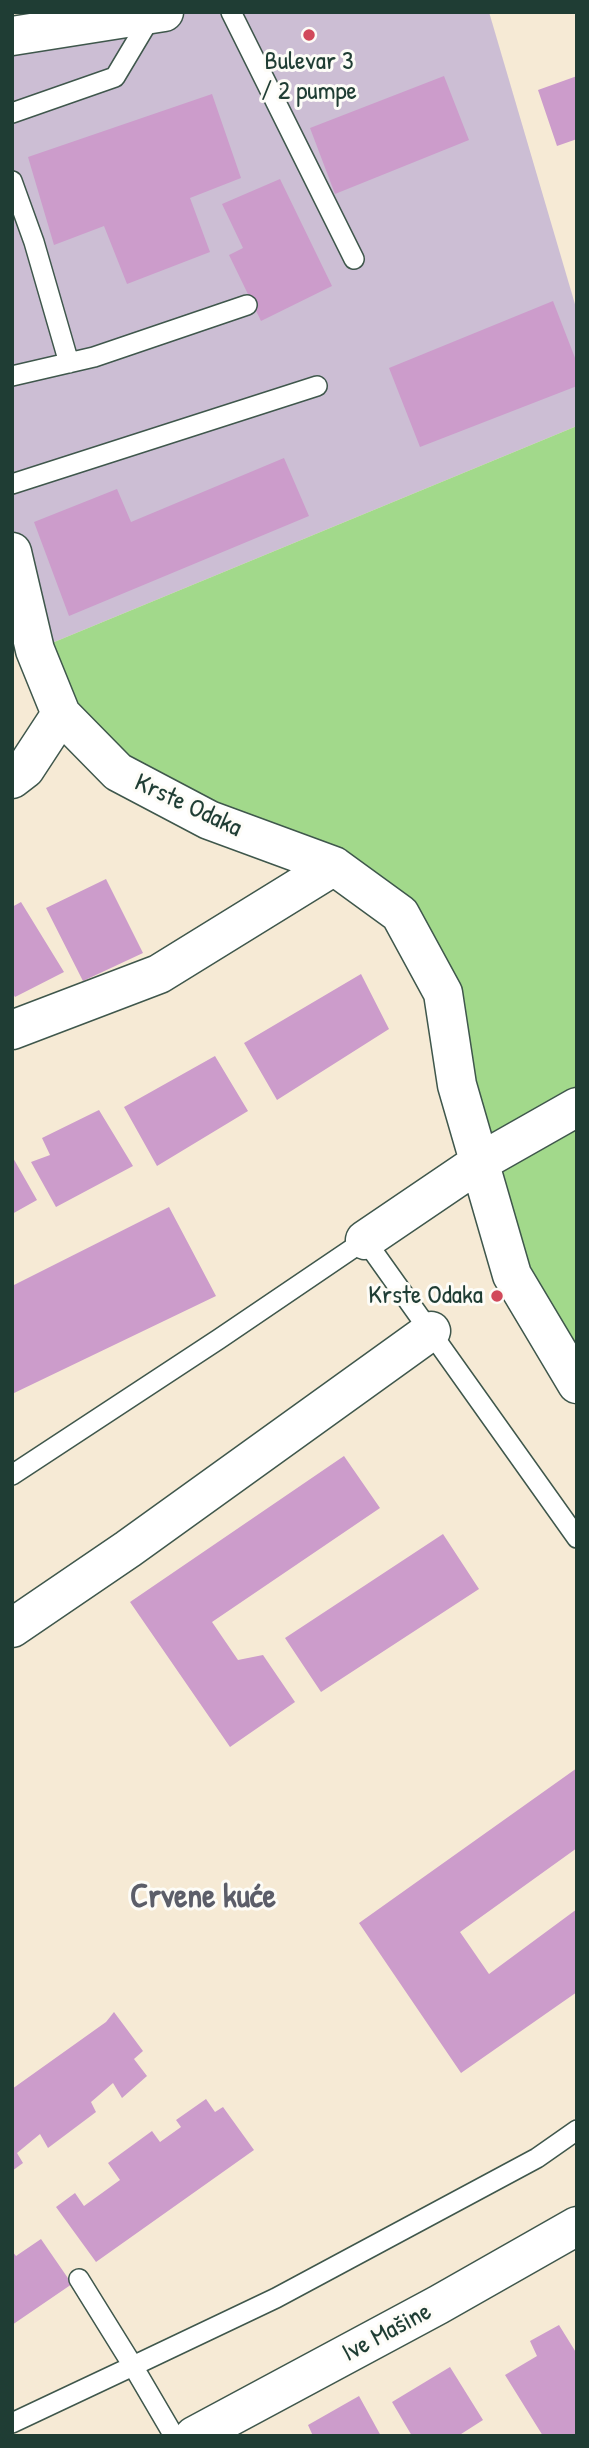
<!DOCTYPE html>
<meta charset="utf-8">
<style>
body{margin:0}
#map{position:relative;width:589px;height:2448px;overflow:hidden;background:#f6ead5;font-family:"Patrick Hand",sans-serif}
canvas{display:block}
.frame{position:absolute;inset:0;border:14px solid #1f3d34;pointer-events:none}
</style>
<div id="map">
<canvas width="589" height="2448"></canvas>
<div class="frame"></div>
</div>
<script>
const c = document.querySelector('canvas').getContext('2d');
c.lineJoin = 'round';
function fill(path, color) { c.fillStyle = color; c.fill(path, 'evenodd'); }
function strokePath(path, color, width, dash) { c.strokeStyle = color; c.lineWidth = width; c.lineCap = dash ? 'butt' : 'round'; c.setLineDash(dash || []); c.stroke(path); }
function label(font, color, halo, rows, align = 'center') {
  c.font = font + ' "Patrick Hand",sans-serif'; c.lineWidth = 6; c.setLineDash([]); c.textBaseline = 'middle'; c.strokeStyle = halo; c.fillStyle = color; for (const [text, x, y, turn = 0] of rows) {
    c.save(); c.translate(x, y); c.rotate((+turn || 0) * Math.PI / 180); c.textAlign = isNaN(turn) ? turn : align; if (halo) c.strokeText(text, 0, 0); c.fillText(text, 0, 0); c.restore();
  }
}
const industrial = new Path2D(`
 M164,12H489L577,311V426L35,650L12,552V36Z`);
const green = new Path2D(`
 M577,426V1384L512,1275L400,914L118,772L35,650Z`);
const building = new Path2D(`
 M444,76L469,140L335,194L310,128Z
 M577,76V139L557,146L538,90Z
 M212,94L241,178L190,198L210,252L127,284L104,226L54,245L28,157Z
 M280,179L332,286L261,321L229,255L243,248L222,204Z
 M553,301L577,363V386L420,447L389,368Z
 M284,458L309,516L69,616L34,522L117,489L131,522Z
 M106,879L143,953L83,981L46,908Z
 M21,902L64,972L15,997L12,992V907Z
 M361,974L389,1029L277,1100L244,1043Z
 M215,1056L248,1111L157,1166L124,1107Z
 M99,1110L133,1166L56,1207L31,1162L50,1155L42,1138Z
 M12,1156L37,1200L12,1214Z
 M169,1207L216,1296L12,1394V1286Z
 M344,1456L380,1508L212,1622L238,1660L263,1655L295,1702L230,1747L130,1602Z
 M443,1534L479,1589L321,1692L285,1638Z
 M577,1768V1848L460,1932L489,1974L577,1909V1992L461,2073L359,1923Z
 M114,2012L143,2051L134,2059L147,2076L122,2098L113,2083L91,2102L96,2112L48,2148L40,2134L17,2153L23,2163L12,2171V2089L106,2022Z
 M206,2099L215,2112L223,2107L254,2150L96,2262L56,2207L75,2193L84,2206L120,2180L108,2163L152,2131L160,2142L181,2127L176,2120Z
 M41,2239L72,2284L12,2325V2251L16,2256Z
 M559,2325L577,2354V2436H543L505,2375L537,2356L530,2341Z
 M450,2367L483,2420L458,2436H412L392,2402Z
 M359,2396L381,2436H313L308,2425Z`);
const service = new Path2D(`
 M231,12L354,259
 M12,113L115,77L152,15
 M12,181L34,242L69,363
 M12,376L94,357L247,305
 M12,484L317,386
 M12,1475L219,1339L365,1240L577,1538
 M12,2423L133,2366L79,2279
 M174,2436L133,2366L276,2298L537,2158L577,2130`);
const minor = new Path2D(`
 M12,552L35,650L61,714L118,772L209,820L334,866L400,914L443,993L457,1085L512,1275L577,1384
 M12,779L25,769L61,714
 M12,1030L159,974L334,866
 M365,1240L480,1162L577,1107
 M12,1628L128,1549L431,1331
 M194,2436L438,2305L577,2226`);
const primary = new Path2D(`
 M12,36L164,12`);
const markers = [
 [309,35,7,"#d1495b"],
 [497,1296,7,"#d1495b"]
];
const poiNames = [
 ["Bulevar 3",309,62],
 ["/ 2 pumpe",309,92],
 ["Krste Odaka",483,1296,"right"]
];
const streetNames = [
 ["Krste Odaka",188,806,25],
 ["Ive Mašine",387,2333,-28]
];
const districtNames = [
 ["Crvene kuće",203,1898]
];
fill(industrial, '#ccbed4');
fill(green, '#a2d98b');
fill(building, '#cc9ccb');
strokePath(service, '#3f574c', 22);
strokePath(minor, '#3f574c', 41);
strokePath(primary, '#3f574c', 41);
strokePath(service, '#fff', 19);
strokePath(minor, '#fff', 38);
strokePath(primary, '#fff', 38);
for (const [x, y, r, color] of markers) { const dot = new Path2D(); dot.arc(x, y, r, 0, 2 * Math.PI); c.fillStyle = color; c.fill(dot); strokePath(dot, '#fdfcf7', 2.5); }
label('26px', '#1f3d34', '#fdfcf7', poiNames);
label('26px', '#1f3d34', '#fdfcf7', streetNames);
label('bold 33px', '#5c5e69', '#fdfcf7', districtNames);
</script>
